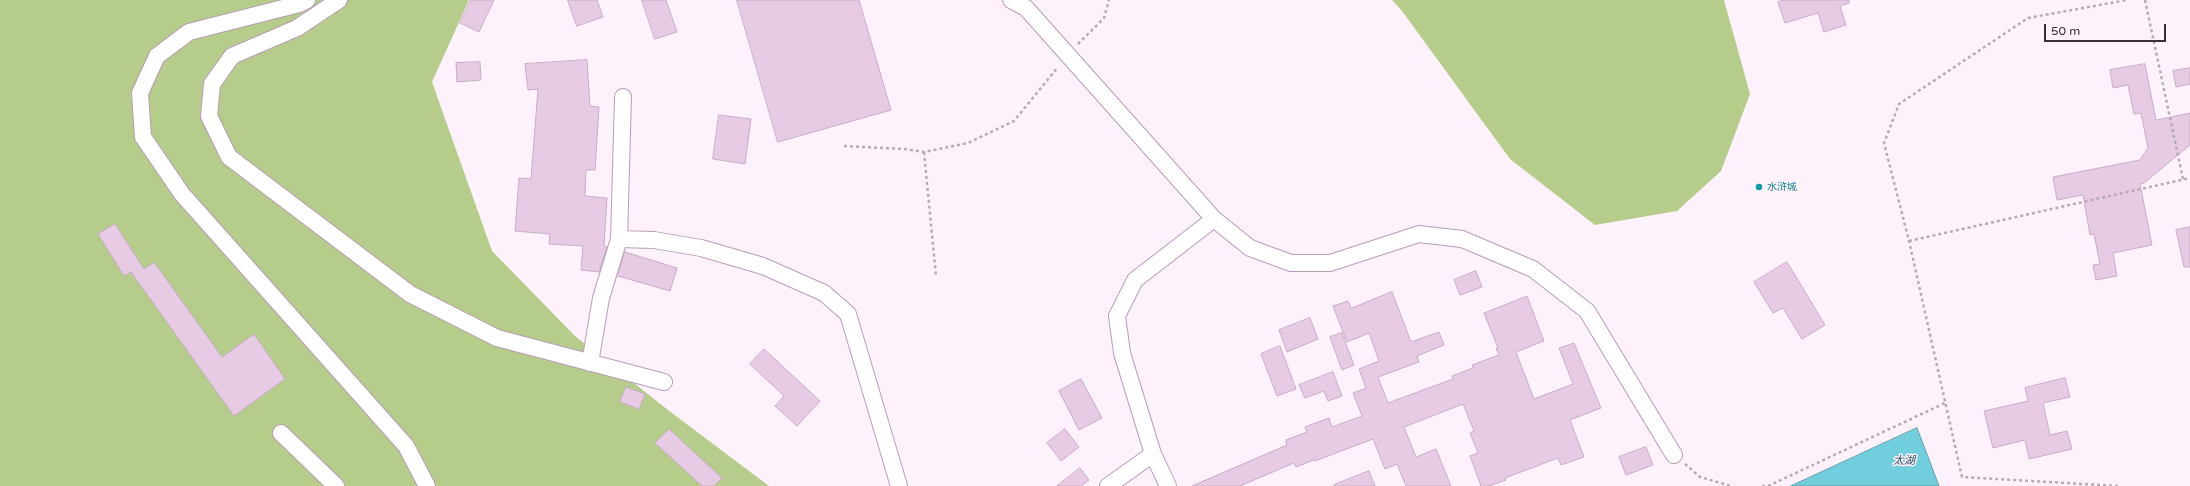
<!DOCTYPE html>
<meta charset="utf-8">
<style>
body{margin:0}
#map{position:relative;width:2190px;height:486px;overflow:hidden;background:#fdf1fc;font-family:"Varela Round",sans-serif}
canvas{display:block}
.scale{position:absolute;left:2044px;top:24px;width:122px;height:18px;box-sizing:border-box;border:2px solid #382e38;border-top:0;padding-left:5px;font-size:12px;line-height:14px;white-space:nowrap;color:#382e38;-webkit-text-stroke:3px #fdf1fc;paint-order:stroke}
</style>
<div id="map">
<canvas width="2190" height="486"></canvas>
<div class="scale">50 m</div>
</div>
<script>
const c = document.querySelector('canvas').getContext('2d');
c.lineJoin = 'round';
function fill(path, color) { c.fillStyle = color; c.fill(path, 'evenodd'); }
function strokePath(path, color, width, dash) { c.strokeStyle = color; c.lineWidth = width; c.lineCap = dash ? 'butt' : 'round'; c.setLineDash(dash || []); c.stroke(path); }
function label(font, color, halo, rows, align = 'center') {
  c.font = font + ' "Varela Round","Noto Sans SC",sans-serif'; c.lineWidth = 3; c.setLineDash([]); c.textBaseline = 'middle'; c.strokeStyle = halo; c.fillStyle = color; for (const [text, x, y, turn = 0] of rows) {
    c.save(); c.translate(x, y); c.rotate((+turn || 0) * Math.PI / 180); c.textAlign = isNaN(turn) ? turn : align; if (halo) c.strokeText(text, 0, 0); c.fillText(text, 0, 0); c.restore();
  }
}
const forest = new Path2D(`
 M0,0H469L432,82L492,251L576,337L668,410L769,486H0Z
 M1392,0H1724L1750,94L1721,171L1677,211L1595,225L1510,159L1402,11Z`);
const water = new Path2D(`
 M1917,428L1939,486H1791Z`);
const building = new Path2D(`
 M471,0H494L479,32L460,23Z
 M568,0H597L603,17L577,26Z
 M642,0H666L677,32L655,39Z
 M737,0H859L891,110L778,142Z
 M1785,0H1849V3L1840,6L1846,25L1824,32L1818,13L1785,23L1778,2Z
 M587,60L590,106L599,107L595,170H586L585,196L607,198L604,246L607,247L599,272L581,270L583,246L549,244L550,234L515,231L519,178L531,179L538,89L528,90L525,64Z
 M480,62L481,80L457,82L456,63Z
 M2145,64L2156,120L2190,113V145L2144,183L2140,184L2152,245L2113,253L2117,276L2096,280L2093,265L2100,264L2094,234L2090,235L2083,195L2057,200L2053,177L2140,160L2148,148L2141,113L2134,114L2128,85L2113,88L2110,70Z
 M2190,68V84L2176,87L2173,71Z
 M719,115L751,119L745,164L713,159Z
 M115,224L144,269L154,262L222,357L254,334L285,379L234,416L131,272L124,276L98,234Z
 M2190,227V267H2184L2176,230Z
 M625,252L677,268L670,291L618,276Z
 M1787,262L1825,325L1802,339L1783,308L1773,313L1754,282Z
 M1476,271L1482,287L1460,295L1454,280Z
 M1392,292L1411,342L1439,332L1444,345L1417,356L1419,362L1378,377L1388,403L1453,379L1452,376L1473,368L1472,365L1499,355L1496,348H1498L1484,313L1527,296L1544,341L1516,352L1534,399L1573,384L1559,348L1574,343L1601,408L1570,420L1584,457L1561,465L1558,458L1505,478L1506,480L1489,486H1481L1470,456L1478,453L1470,433L1474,431L1463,404L1404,427L1416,457L1436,449L1451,486H1406L1397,464L1385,469L1373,439L1315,461L1314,460L1296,467L1294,463L1240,486H1192L1287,445L1286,440L1307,432L1305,427L1329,418L1332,427L1362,416L1353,393L1366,388L1359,369L1379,361L1369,333L1347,342L1333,306L1348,301L1351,308Z
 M1310,318L1318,339L1287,352L1279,330Z
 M1342,333L1354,365L1342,370L1330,337Z
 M1280,346L1296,389L1277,396L1261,354Z
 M764,349L820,401L797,426L775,406L784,396L750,364Z
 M1333,372L1342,396L1328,401L1324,391L1305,398L1299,385Z
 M2065,378L2070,397L2043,403L2050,435L2067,431L2072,449L2029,459L2025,440L1993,448L1984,411L2028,401L2025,388Z
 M1081,379L1102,418L1079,430L1059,391Z
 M626,387L645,394L639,409L620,402Z
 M669,429L722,478L714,486H702L655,443Z
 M1065,429L1079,447L1061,461L1047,443Z
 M1646,447L1653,465L1626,475L1619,457Z
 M1080,468L1089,480L1081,486H1057Z
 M1369,471L1375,486H1334V485Z`);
const path = new Path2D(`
 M2145,0L2183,179
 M1078,44L1104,18L1109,0
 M844,146L904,149L924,152L968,143L1014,121L1058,67
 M924,152L936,276
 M1909,241L2190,178
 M1685,464L1700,477L1731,486
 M1762,486H1768L1945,403
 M2118,486L1962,477L1909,241L1884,143L1899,104L2028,18L2127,0`);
const minor = new Path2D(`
 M307,0L299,4L189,32L157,56L140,93L143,137L182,194L406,446L427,486
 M339,0L297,28L232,56L212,84L209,116L229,157L410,294L497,338L664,382
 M1011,0L1026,8L1214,219L1250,248L1291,263H1330L1419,234L1462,239L1533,269L1587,311L1674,455
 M619,239L654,240L701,248L763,266L824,293L848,314L899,486
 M590,363L601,298L619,239L623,97
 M281,433L336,486
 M1153,454L1168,486
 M1108,486L1153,454L1122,353L1117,316L1135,280L1214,219`);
const markers = [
 [1759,187,4,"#0f9aa8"]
];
const cultureNames = [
 ["水浒城",1767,187]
];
const waterNames = [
 ["太湖",1904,461]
];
fill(forest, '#b6cc8a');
fill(water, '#70cedd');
strokePath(water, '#5f9eac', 1);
fill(building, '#e7cbe5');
strokePath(building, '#c8acc6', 1);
strokePath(minor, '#b89db7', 18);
strokePath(path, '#b5aab5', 2.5, [3, 3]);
strokePath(minor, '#fff', 16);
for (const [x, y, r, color] of markers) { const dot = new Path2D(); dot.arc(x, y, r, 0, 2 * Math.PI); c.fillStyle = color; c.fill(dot); strokePath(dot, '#fdf1fc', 1.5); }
label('10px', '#0d838f', '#fdf1fc', cultureNames, 'left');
label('italic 11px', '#265158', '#fdf1fc', waterNames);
</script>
